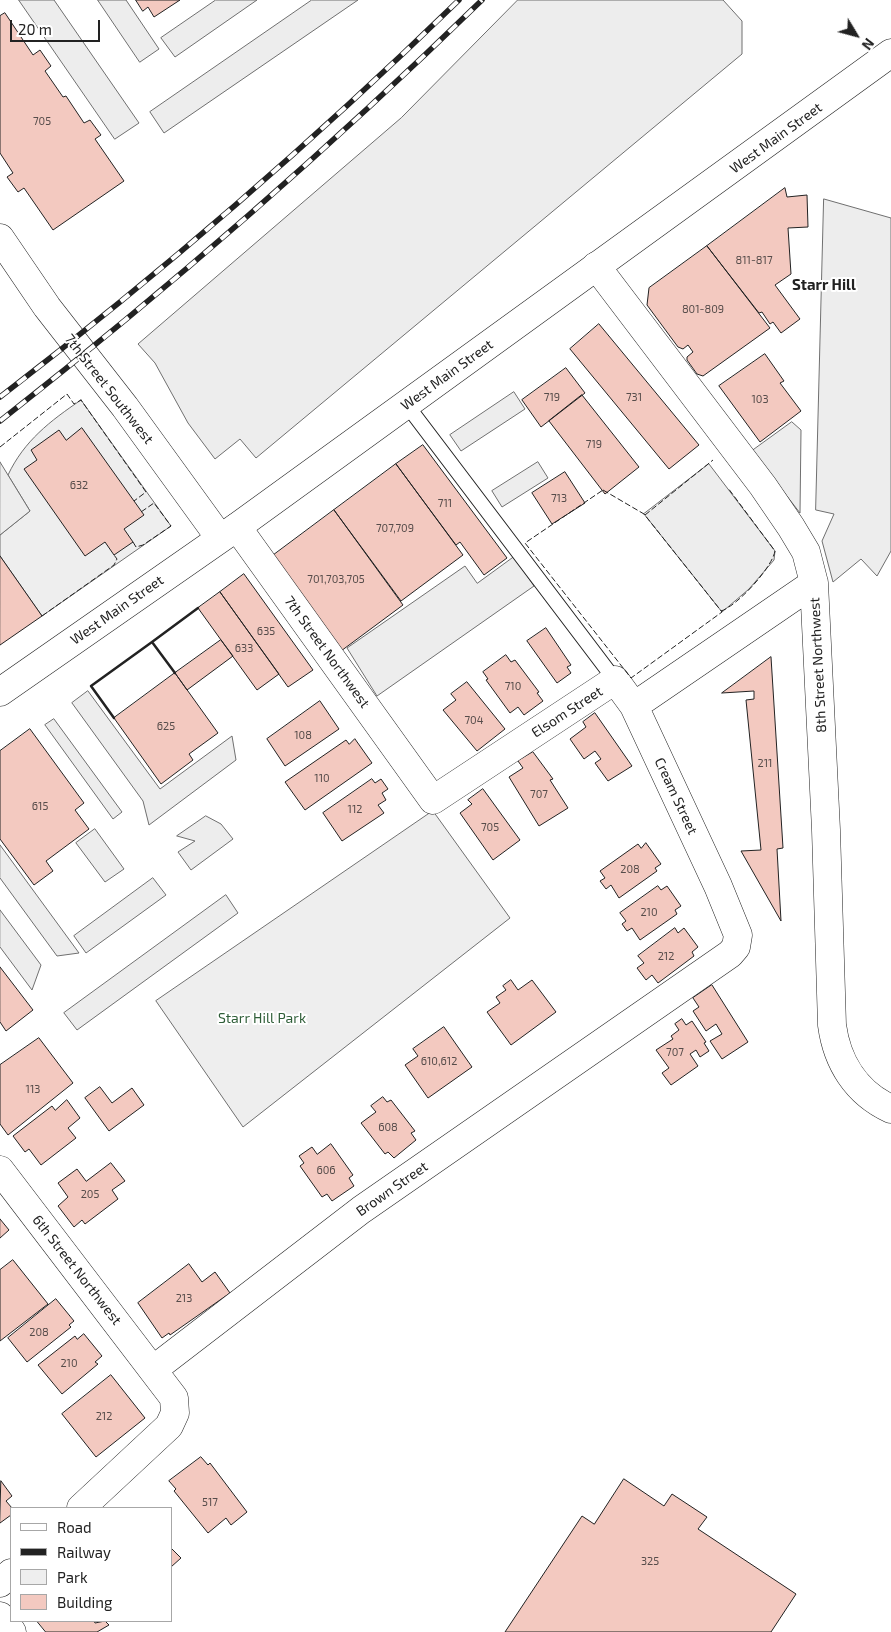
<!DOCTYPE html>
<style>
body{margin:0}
#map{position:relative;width:891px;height:1632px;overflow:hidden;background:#fff;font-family:"Exo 2",sans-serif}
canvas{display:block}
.legend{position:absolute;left:10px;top:1507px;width:162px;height:115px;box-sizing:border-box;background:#fff;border:1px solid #a7a7a7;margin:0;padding:6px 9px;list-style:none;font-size:15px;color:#222}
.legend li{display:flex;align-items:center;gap:10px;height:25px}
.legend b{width:25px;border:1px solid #a7a7a7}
.north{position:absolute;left:831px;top:10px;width:50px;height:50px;-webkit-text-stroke:4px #fff;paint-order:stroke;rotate:127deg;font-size:14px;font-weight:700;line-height:20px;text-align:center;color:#222}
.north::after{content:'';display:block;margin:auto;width:18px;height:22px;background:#222;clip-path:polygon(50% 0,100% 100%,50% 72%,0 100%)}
.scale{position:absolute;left:10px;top:20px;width:90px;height:22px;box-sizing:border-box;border:2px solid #222;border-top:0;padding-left:6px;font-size:15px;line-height:18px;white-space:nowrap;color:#222;-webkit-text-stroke:4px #fff;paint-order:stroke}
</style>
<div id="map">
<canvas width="891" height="1632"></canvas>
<ul class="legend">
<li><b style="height:6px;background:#fff"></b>Road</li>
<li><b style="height:6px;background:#222"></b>Railway</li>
<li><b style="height:14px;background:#eee"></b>Park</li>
<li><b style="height:14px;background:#f3c9c0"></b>Building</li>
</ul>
<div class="north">N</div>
<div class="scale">20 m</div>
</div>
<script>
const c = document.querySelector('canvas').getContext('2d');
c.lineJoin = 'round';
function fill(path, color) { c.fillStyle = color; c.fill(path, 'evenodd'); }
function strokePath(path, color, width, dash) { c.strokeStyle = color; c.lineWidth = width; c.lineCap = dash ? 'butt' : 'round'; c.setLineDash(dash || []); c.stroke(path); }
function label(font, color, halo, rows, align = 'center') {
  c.font = font + ' "Exo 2",sans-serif'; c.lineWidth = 4; c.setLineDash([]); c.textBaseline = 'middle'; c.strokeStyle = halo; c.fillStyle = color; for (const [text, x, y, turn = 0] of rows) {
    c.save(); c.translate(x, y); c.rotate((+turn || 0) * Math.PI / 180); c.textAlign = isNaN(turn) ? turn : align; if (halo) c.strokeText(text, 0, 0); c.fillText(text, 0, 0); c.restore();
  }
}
const green = new Path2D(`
 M81,400L171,526L42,616L0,556V535L30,511L8,475C24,441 50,421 81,400Z
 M433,811L510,918L243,1127L156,1001Z`);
const parking = new Path2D(`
 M19,0H54L139,123L115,139Z
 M98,0H126L159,49L140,62Z
 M216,0H257L175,57L161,38Z
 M312,0H358L164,133L150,112Z
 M518,0H723L742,21V54L256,458L240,439L215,459L188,423L155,363L138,344L401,118Z
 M824,199L891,218V551L877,576L861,559L833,582L822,541L834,514L816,510Z
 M514,392L525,409L461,451L450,435Z
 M792,422L801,430L800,513L752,451Z
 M0,462L30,511L0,535Z
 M538,462L548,478L502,507L492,491Z
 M709,464L775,551L774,560L749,589L722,612L644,514Z
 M514,557L534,586L377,696L347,648L465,566L477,583Z
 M88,691L160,789L232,736L236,760L149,825L143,801L72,703Z
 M54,719L122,812L113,819L45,725Z
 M206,816L221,824L233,839L191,870L178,852L195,841L177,836Z
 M95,829L124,869L105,882L76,843Z
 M0,845L79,953L57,956L0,878Z
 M153,878L166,895L86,953L74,936Z
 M226,895L238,913L77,1030L64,1013Z
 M0,910L41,965L32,990L0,947Z`);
const building = new Path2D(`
 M136,0H180L154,17L148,7L143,11Z
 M5,13L33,55L40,50L51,66L45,71L63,97L66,96L84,123L90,120L101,135L95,139L124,181L53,230L24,188L18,192L7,177L13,173L0,153V16Z
 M785,188L787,197L807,195L808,227L788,228L791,274L775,285L800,319L781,333L773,322L770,324L762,312L759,313L707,246Z
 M707,246L770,328L703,376L697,374L687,360V357L693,352L688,345L683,349L678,347L647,305L649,288Z
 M599,324L699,445L669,469L570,349Z
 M765,354L784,381L780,383L801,411L760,442L719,386Z
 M566,368L585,393L541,427L522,400Z
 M582,395L639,467L605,494L549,421Z
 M82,428L144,515L124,529L133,542L114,555L105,542L85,556L24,469L37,460L31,450L59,430L66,440Z
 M423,445L507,558L484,575L460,542L456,545L396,464Z
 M396,464L463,555L401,601L334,510Z
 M565,472L585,503L552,524L532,493Z
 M334,510L403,605L341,651L271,557Z
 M0,556L42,616L0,645Z
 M244,574L313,670L288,687L220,592Z
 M220,592L279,674L257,690L198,608Z
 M546,628L571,665L567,667L571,673L557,683L527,641Z
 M221,640L233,656L187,690L175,673Z
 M506,655L511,662L515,660L539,692L537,693L543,701L524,715L518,707L510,713L486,680L488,679L483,672Z
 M771,657L783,848L777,849L781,921L741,851L761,850L746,700L754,699V691L722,693Z
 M175,673L218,733L189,754L193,760L161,784L114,718Z
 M467,682L505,729L477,751L443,710L456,700L451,694Z
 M320,701L339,729L285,766L267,739Z
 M595,713L632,766L608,781L595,763L601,759L595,751L584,759L570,739L586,727L583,722Z
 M30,729L84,803L75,810L89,829L46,861L53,871L34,885L0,839V751Z
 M355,739L372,763L305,810L285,782L346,740L349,744Z
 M533,752L553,779L550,780L568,808L539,826L509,777L523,768L518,761Z
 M372,779L375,783L381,779L388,789L382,793L386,800L378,805L384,813L342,841L323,813Z
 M483,789L520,840L493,860L460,813L472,804L468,800Z
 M646,843L661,864L655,868L657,871L619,898L611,885L606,889L600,881L605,878L600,871L638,844L641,848Z
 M658,886L661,890L667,886L681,906L675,910L677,914L640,940L632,928L627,931L622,924L626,921L620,913Z
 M675,928L678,933L684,928L698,947L692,952L694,956L658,983L652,975L646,980L637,968L644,963L638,956Z
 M0,967L33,1010L6,1031L0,1022Z
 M511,980L518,990L532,980L556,1012L511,1045L487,1012L500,1003L496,997L506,990L503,986Z
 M712,985L748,1042L722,1059L710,1041L722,1034L716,1024L706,1031L693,1011L699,1007L693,998Z
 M682,1019L686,1025L692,1021L706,1042L704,1043L709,1051L700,1057L696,1050L690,1054L698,1066L671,1085L662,1073L669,1068L656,1050L673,1039L671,1036L679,1030L675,1024Z
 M444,1027L472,1067L428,1098L405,1065L418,1056L413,1049Z
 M39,1038L73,1083L8,1135L0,1124V1065Z
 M100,1087L112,1103L132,1088L144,1105L109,1131L85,1098Z
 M383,1097L387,1102L391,1100L415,1131L411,1133L416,1140L394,1158L388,1152L385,1154L361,1123L376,1112L371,1106Z
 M67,1100L80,1118L68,1128L76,1138L41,1165L29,1149L25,1152L13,1136L52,1106L55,1110Z
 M331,1144L353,1175L349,1178L354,1186L332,1201L327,1194L322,1197L300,1166L304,1163L299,1156L312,1147L317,1154Z
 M111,1163L125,1181L112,1190L118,1199L85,1224L82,1220L74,1227L58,1206L68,1197L58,1183L77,1169L86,1181Z
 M0,1219L9,1230L0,1238Z
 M13,1260L48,1304L0,1341V1270Z
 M189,1264L202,1282L215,1272L230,1293L170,1335L169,1333L162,1338L138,1303Z
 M56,1299L74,1321L69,1325L71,1327L27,1362L8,1338Z
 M84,1334L102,1356L95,1362L98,1364L62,1394L38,1365L75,1336L77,1339Z
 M111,1375L145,1418L96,1457L62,1414Z
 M201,1457L208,1465L210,1463L247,1512L231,1525L226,1518L208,1533L174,1491L176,1489L169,1481Z
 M624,1479L664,1506L672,1494L707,1517L698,1529L796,1594L771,1632H505L582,1516L594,1524Z
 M1,1481L12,1496L6,1501L12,1508L11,1515L0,1523Z
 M171,1548L181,1558L171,1567Z
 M37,1621H94L95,1623L105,1621L109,1625L97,1632H46Z`);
const service = new Path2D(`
 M406,404L615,680`);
const minor = new Path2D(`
 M0,238L47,307L125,407L220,538
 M596,266L763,486L791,527L806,552L814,583L826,830L832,1025C837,1062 856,1093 891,1109
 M634,706L814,583
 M0,1170L174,1398L175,1413L169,1426L81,1508
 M154,1369L361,1210L730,954L736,947L738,935L718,886L634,706L615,680L433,800L237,527
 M0,1583L11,1573
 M0,1616L12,1632`);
const primary = new Path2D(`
 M0,692L237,527L891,53`);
const rail = new Path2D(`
 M0,397C160,274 314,141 459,0
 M0,421C168,289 329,149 482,0`);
const fence = new Path2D(`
 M0,447L67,394L74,404L81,400L146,492L134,501
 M603,490L644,514L722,612L631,678L525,543Z
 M645,515L713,460
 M133,542L136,547L143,545L171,526L154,503L141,512
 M721,611C737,606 772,568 775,551L728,488
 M42,616L114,565L117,559L114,555`);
const wall = new Path2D(`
 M175,673L152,642L198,608
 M114,718L91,686L152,642`);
const numberNames = [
 ["705",42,121],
 ["811-817",754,260],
 ["801-809",703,309],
 ["719",552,397],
 ["731",634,397],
 ["103",760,399],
 ["719",594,444],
 ["632",79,485],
 ["713",559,498],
 ["711",445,503],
 ["707,709",395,528],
 ["701,703,705",336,579],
 ["635",266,631],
 ["633",244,648],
 ["710",513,686],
 ["704",474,720],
 ["625",166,726],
 ["108",303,735],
 ["211",765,763],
 ["110",322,778],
 ["707",539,794],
 ["615",40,806],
 ["112",355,809],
 ["705",490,827],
 ["208",630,869],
 ["210",649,912],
 ["212",666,956],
 ["707",675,1052],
 ["610,612",439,1061],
 ["113",33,1089],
 ["608",388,1127],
 ["606",326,1170],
 ["205",90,1194],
 ["213",184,1298],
 ["208",39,1332],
 ["210",69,1363],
 ["212",104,1416],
 ["517",210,1502],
 ["325",650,1561]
];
const streetNames = [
 ["West Main Street",776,138,-36],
 ["West Main Street",447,375,-36],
 ["7th Street Southwest",109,389,52],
 ["West Main Street",117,610,-35],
 ["7th Street Northwest",327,652,54],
 ["8th Street Northwest",818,665,-93],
 ["Elsom Street",567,712,-33],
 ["Cream Street",676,796,65],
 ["Brown Street",392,1189,-35],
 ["6th Street Northwest",77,1270,52]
];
const parkNames = [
 ["Starr Hill Park",262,1018]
];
const neighbourhoodNames = [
 ["Starr Hill",824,285]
];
fill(green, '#eee');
strokePath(green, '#6f6f6f', 1);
fill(parking, '#ededed');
strokePath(parking, '#6f6f6f', 1);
fill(building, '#f3c9c0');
strokePath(building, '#222', 1);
strokePath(service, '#222', 16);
strokePath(minor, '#222', 29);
strokePath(primary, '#222', 29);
strokePath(service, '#fff', 14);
strokePath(minor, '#fff', 28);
strokePath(primary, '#fff', 28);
strokePath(rail, '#222', 5.5);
strokePath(rail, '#fff', 4, [11]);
strokePath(fence, '#222', 1, [6, 2.5]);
strokePath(wall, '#222', 2.5);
label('11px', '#564c4a', null, numberNames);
label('14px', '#222', '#fff', streetNames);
label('14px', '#2f5e38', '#fff', parkNames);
label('bold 15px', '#222', '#fff', neighbourhoodNames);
</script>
